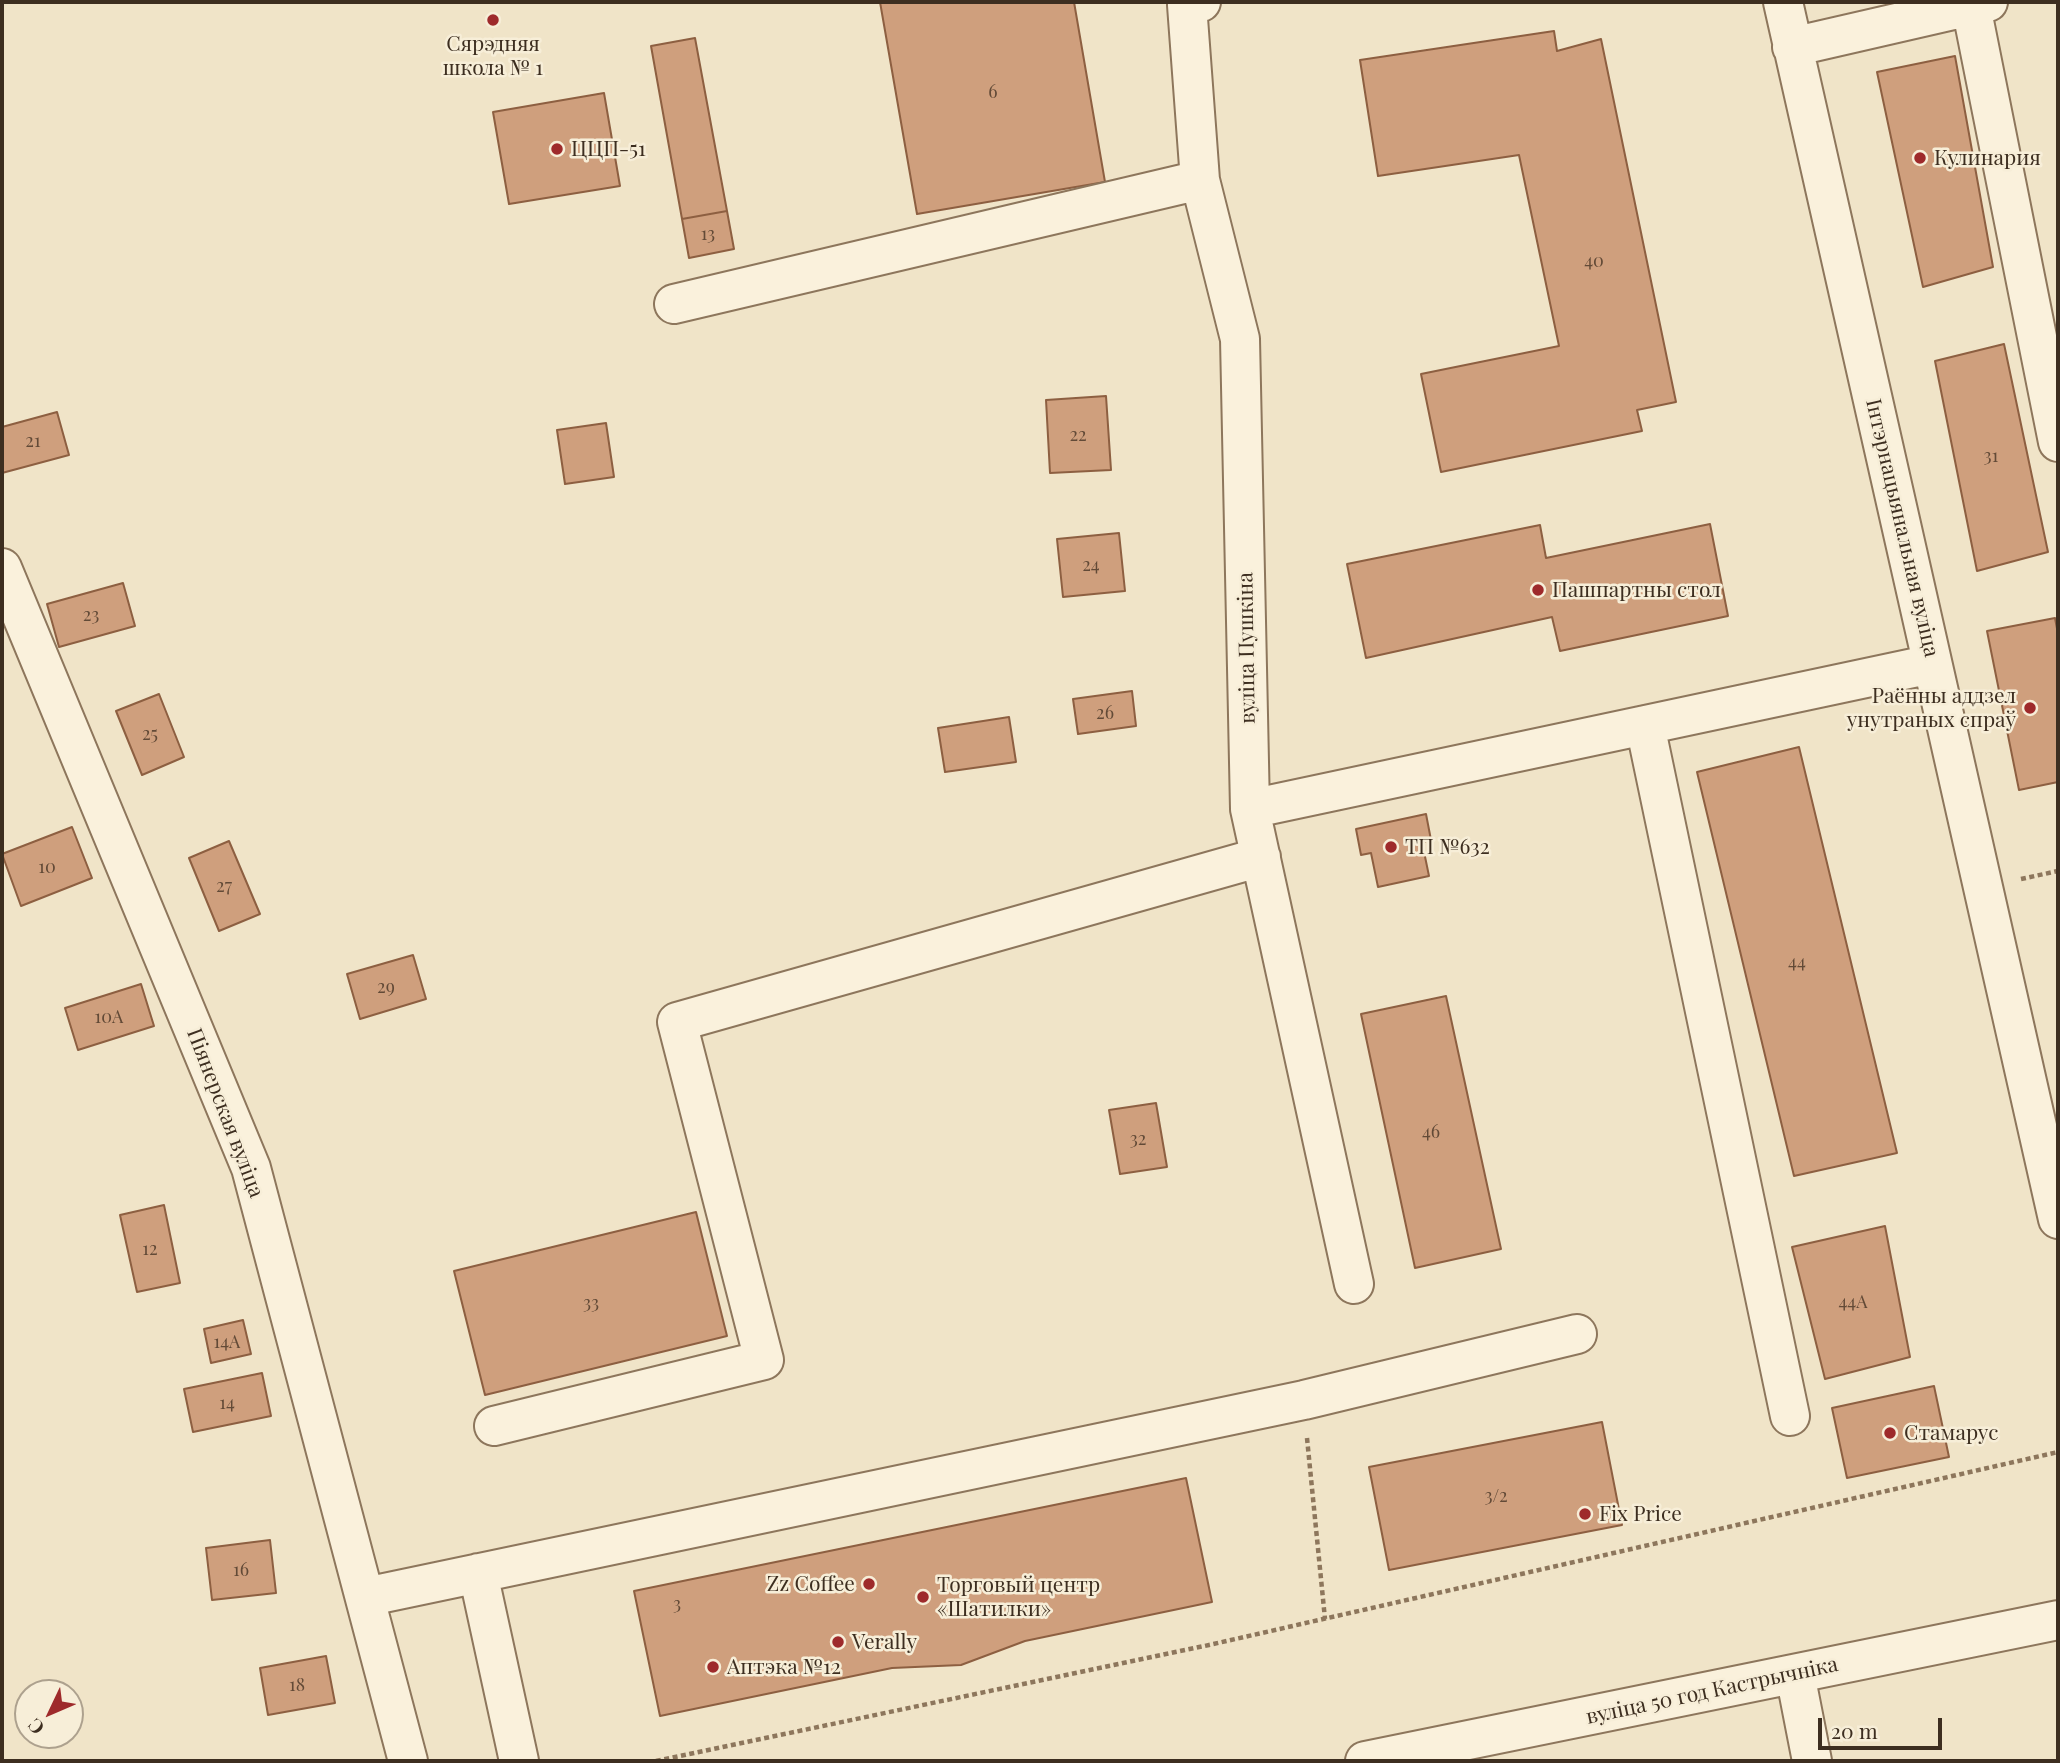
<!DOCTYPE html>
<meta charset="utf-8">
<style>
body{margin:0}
#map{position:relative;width:2060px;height:1763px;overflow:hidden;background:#f0e4c8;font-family:"Playfair Display",serif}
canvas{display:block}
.frame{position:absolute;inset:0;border:4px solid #3d2e20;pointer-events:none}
.north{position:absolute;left:14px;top:1679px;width:70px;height:70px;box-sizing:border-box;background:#f7eed8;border:2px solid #ada18e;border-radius:50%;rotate:226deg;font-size:19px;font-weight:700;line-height:28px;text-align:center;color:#3d2e20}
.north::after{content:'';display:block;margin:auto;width:24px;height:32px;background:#9e2a2b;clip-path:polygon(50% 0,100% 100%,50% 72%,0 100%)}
.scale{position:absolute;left:1818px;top:1718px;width:124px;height:32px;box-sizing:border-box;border:4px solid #3d2e20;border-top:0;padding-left:9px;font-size:21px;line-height:24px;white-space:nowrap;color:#3d2e20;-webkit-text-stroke:5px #f7eed8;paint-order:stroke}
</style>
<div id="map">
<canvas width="2060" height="1763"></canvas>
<div class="frame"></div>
<div class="north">С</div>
<div class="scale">20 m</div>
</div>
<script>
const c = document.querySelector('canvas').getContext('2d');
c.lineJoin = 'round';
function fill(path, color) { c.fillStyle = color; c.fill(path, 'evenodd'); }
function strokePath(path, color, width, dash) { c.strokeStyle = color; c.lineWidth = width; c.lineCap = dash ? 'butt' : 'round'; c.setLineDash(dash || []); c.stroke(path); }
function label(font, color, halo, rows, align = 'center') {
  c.font = font + ' "Playfair Display",serif'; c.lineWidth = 5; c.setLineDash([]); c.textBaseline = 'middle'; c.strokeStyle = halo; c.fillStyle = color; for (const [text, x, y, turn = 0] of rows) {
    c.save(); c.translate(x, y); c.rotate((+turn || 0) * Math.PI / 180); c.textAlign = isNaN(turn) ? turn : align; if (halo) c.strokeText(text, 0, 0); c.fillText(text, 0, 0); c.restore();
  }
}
const building = new Path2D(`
 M880,2H1074L1105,182L917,214Z
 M1554,31L1557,51L1601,39L1676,402L1637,410L1642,431L1441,472L1421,374L1559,346L1519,155L1378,176L1360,60Z
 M695,38L727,211L682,219L651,46Z
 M1955,56L1993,267L1923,287L1877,72Z
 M604,93L620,186L509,204L493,112Z
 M727,211L734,249L689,258L682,219Z
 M2004,344L2048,552L1977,571L1935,361Z
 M1106,396L1111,470L1050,473L1046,400Z
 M57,412L69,455L2,473V427Z
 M606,423L614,477L565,484L557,430Z
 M1710,524L1728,616L1560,651L1552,617L1366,658L1347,564L1540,525L1546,558Z
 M1119,533L1125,591L1063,597L1057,539Z
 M123,583L135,626L59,647L47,604Z
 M2055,618L2058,634V782L2019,790L1987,631Z
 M1132,691L1136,726L1078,734L1073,699Z
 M159,694L184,757L142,775L116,711Z
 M1009,717L1016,762L945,772L938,728Z
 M1799,747L1897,1153L1794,1176L1697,772Z
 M1426,814L1431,840L1422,842L1429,876L1378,887L1371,853L1361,855L1356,829Z
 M72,827L92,878L21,906L2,854Z
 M229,841L260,914L219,931L189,858Z
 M413,955L426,999L360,1019L347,974Z
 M141,984L154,1026L78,1050L65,1008Z
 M1446,996L1501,1249L1415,1268L1361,1014Z
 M1156,1103L1167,1167L1120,1174L1109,1110Z
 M164,1205L180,1283L137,1292L120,1215Z
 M696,1212L727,1336L485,1395L454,1271Z
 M1885,1226L1910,1357L1825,1379L1792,1247Z
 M243,1320L251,1354L211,1363L204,1329Z
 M262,1373L271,1416L193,1432L184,1389Z
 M1934,1386L1949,1457L1847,1478L1832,1408Z
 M1602,1422L1622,1525L1389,1570L1369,1467Z
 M1186,1478L1212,1602L1025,1641L961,1665L892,1668L660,1716L634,1591Z
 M270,1540L276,1593L212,1600L206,1548Z
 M326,1656L335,1703L268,1715L260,1668Z`);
const path = new Path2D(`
 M2021,879L2058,871
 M1307,1438L1325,1619
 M656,1761L1209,1645L2058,1452`);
const minor = new Path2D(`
 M1201,2L1187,5L1200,180L1240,339L1250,809L1354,1284
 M1783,2L2058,1219
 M1971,6L2058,442
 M1792,47L1988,2
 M674,304L1200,180
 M2,568L251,1168L408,1761
 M1645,725L1790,1416
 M1250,809L1932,664
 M494,1426L764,1360L677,1022L1261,857
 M478,1573L519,1761
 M365,1597L1304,1400L1577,1334
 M1795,1674L1812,1761
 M1365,1761L2058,1620`);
const markers = [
 [493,20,7,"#9e2a2b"],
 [557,149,7,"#9e2a2b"],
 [1920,158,7,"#9e2a2b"],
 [1538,590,7,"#9e2a2b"],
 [2030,708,7,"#9e2a2b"],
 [1391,847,7,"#9e2a2b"],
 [1890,1433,7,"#9e2a2b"],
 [1585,1514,7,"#9e2a2b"],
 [869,1584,7,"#9e2a2b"],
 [923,1597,7,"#9e2a2b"],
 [838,1642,7,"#9e2a2b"],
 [713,1667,7,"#9e2a2b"]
];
const numberNames = [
 ["6",993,92],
 ["13",708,234],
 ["40",1594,261],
 ["22",1078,435],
 ["21",33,441],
 ["31",1991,456],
 ["24",1091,565],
 ["23",91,615],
 ["26",1105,713],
 ["25",150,734],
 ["10",47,867],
 ["27",224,886],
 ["44",1797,962],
 ["29",386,987],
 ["10А",109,1017],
 ["46",1431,1132],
 ["32",1138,1139],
 ["12",150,1249],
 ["44А",1853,1302],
 ["33",591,1303],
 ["14А",227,1342],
 ["14",227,1403],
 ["3/2",1496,1496],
 ["16",241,1570],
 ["3",677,1604],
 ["18",297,1685]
];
const poiNames = [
 ["Сярэдняя",493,44,"center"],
 ["школа № 1",493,68,"center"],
 ["ЦЦП-51",571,149],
 ["Кулинария",1934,158],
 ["Пашпартны стол",1552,590],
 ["Раённы аддзел",2016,696,"right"],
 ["унутраных спраў",2016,720,"right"],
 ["ТП №632",1405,847],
 ["Стамарус",1904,1433],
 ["Fix Price",1599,1514],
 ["Zz Coffee",855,1584,"right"],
 ["Торговый центр",937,1585],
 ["«Шатилки»",937,1609],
 ["Verally",852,1642],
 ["Аптэка №12",727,1667]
];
const streetNames = [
 ["Інтэрнацыянальная вуліца",1902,528,77],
 ["вуліца Пушкіна",1247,648,-91],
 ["Піянерская вуліца",225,1113,69],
 ["вуліца 50 год Кастрычніка",1712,1691,-12]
];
fill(building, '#cf9f7d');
strokePath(building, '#8d5f41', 2);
strokePath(minor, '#8d765c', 42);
strokePath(path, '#8d765c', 4.5, [5, 3.5]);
strokePath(minor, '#faf1dc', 38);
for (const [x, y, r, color] of markers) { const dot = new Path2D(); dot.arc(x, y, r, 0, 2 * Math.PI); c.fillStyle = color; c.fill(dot); strokePath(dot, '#f7eed8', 2.5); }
label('18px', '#624a37', null, numberNames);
label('21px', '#3d2e20', '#f7eed8', poiNames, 'left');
label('21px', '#3d2e20', '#f7eed8', streetNames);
</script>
